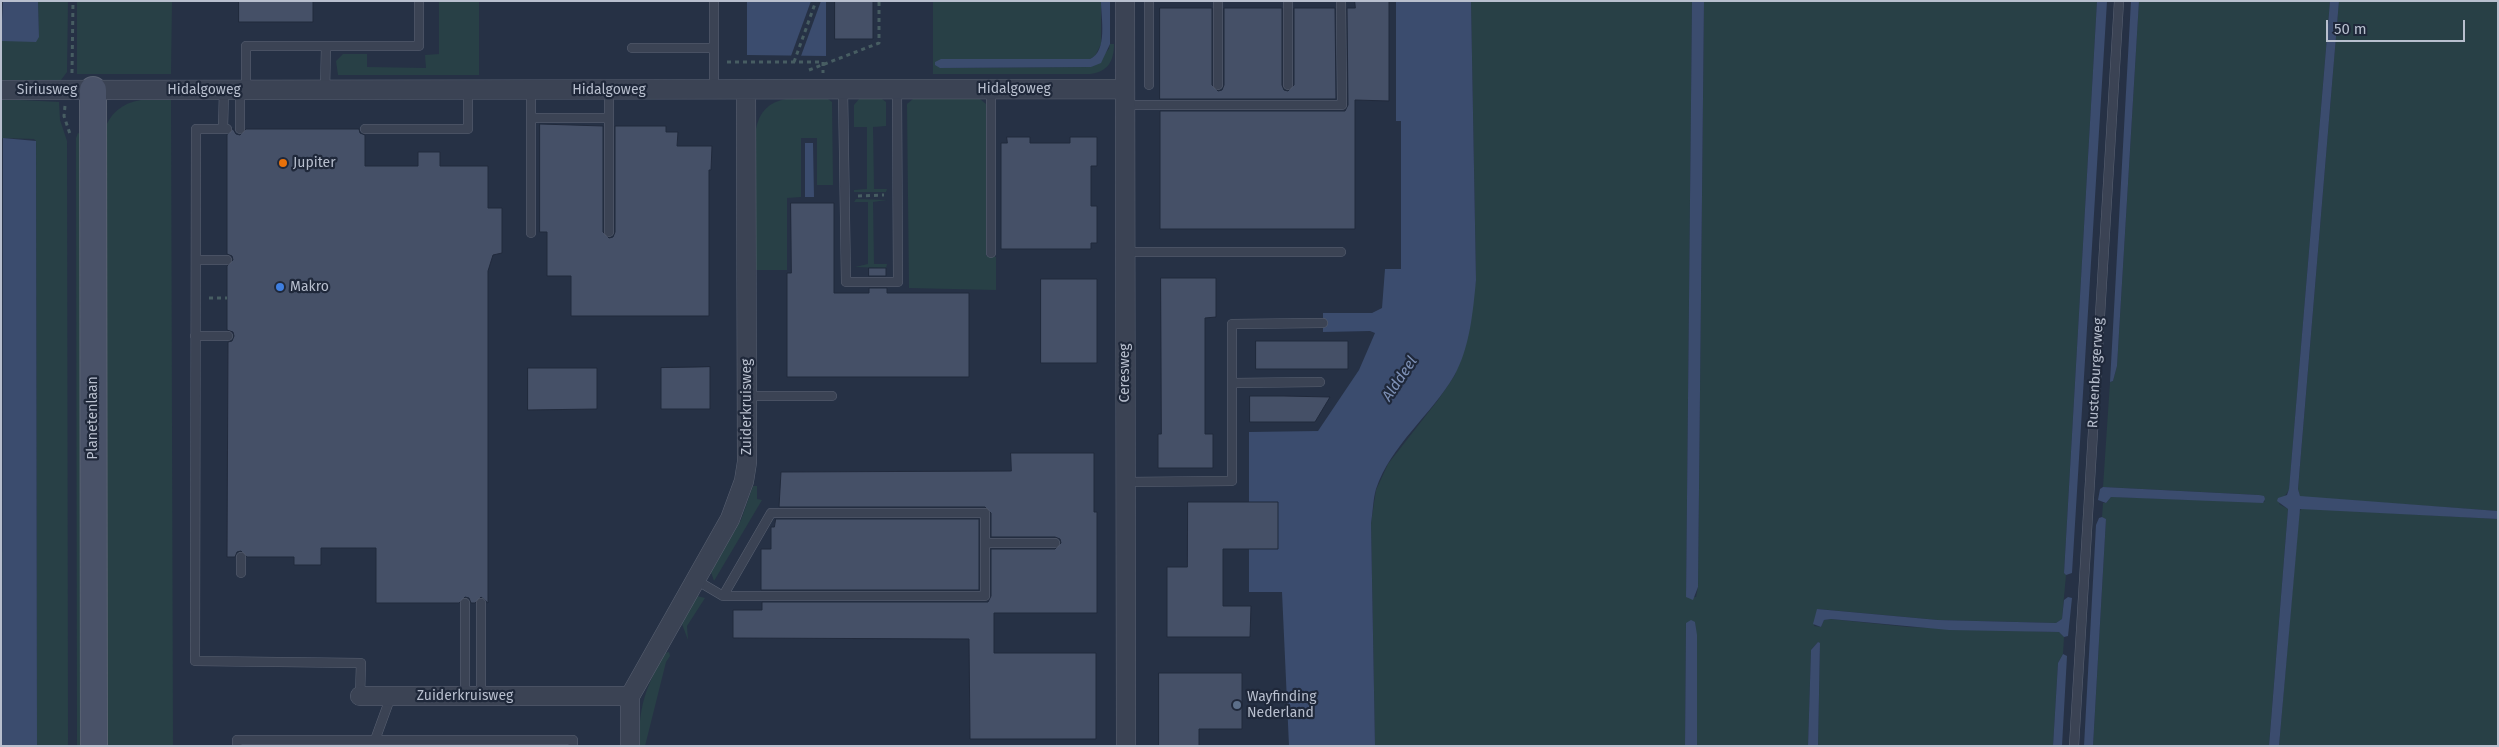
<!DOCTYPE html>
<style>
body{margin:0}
#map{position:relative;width:2499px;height:747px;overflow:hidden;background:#263145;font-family:"Fira Sans",sans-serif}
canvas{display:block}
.frame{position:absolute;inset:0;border:2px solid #b8bfce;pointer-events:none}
.scale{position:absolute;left:2326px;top:20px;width:139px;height:22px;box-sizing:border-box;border:2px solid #b8bfce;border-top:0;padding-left:6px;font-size:15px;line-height:18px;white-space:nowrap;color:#b8bfce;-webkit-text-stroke:4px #1f283a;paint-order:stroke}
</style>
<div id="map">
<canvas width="2499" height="747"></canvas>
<div class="frame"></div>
<div class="scale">50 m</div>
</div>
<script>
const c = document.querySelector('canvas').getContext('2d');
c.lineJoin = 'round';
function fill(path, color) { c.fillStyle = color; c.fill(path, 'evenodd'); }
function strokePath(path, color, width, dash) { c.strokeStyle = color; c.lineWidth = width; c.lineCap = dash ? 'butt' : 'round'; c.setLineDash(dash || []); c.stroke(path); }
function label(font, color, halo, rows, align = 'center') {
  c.font = font + ' "Fira Sans",sans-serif'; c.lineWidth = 4.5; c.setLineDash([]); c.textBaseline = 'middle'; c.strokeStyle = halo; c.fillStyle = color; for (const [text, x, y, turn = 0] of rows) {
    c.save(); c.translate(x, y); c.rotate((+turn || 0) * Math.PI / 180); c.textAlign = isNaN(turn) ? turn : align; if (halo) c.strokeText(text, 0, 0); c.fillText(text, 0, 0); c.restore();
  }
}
const green = new Path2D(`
 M38,1H68L67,72L61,80H1V41L39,37Z
 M77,1H172L171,74H77Z
 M439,1H479V75H338L336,61L343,54H367V67L426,68L425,55L439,54Z
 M933,1H1101V44L1095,56L1090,59L940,68L1091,67L1109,49L1110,44H1114C1114,61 1108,72 1090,74H933Z
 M1471,1H1692L1686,597H1696L1698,587L1704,1H2097L2064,573L2066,575L2062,619L2056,623L1938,620L1818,609L1814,626L1821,627L1824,620L1831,619L1908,627L2059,632L2064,637L2063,654L2058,663L2053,746H1818L1820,644L1818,642L1811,650L1808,746H1697L1695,622L1686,623L1685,746H1375L1371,523L1376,490L1388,464L1438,400L1455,375L1476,280Z
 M2139,1H2330L2289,490L2279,504L2288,509L2269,746H2093L2106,519L2102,517L2103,503H2106L2111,497H2117L2265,502L2259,495L2103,487L2110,382L2113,381L2117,366Z
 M2339,1H2498V511L2300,497L2298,489Z
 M1,99L59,102L60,120L67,141L68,746H37L36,141L34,139L3,138L1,141Z
 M786,99H828L832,102L833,185H817V138H801V197L787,198V270H756V129C759,112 769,102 786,99Z
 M859,99H882L886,102V126L873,127L874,189H887L886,192H854V190L867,189V127H854V105Z
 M913,99H980L986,104V256L996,257V290L909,288L907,104Z
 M141,100H171L173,746H103L104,131C110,113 122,103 141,100Z
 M78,133L81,134L84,746H77L76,138Z
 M856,199L887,200L873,202L874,264H887L886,268L855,267L868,264V202H854Z
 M753,486H757V499L762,500L714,581L711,572L741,520Z
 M2302,508L2498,519V746H2279L2299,512Z
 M3,552L2,641H1V553Z
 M697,596L705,598L687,626L688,640L682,624Z
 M669,652L670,656L666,662L645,746H639C639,706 645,688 665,653Z`);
const water = new Path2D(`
 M3,1H38L39,37L36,42L1,41Z
 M747,1H826V56L747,55Z
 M1101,1H1110V44L1101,63L1091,67L940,68L935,65V62L941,59H1090C1108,51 1101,18 1101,1Z
 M1396,1H1471L1476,280C1473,311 1470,348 1454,376C1431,415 1391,445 1376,489C1373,499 1373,512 1371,523L1375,746H1289L1282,592H1249V432L1318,431L1359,370L1375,333L1370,331L1323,332V313H1372L1382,308L1385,269H1401V121H1396Z
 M1692,1H1704L1698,587L1693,600L1686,597Z
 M2097,1H2107L2072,573L2066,575L2064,573Z
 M2131,1H2139L2117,366L2113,381L2110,382Z
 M2330,1H2339L2298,489L2300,496L2498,511V519L2300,509L2279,746H2269L2288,509L2277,501L2278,498L2287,495L2289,489Z
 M3,138L36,141L37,746H2Z
 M805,143H813L814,197H805Z
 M2103,487L2259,495L2264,496L2265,499L2263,503L2111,497L2106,503L2098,500L2100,489Z
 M2102,517L2106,519L2093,746H2084L2096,525L2099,518Z
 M2068,597L2072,598L2068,636L2064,637L2059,632L1949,630L1831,619L1824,620L1821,627L1813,624L1817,609L1938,620L2056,623L2062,619L2064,600Z
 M1691,620L1695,622L1697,635V746H1685L1686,623Z
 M1818,642L1820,643L1818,746H1808L1811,650Z
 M2063,654L2067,656L2062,746H2053L2058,663Z`);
const pier = new Path2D(`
 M811,1H821L801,56H791Z`);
const building = new Path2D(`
 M239,1H313V22H239Z
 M835,1H873V39H835Z
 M1355,1H1389V101L1355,100V229H1160V111H1345L1348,105L1347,8H1355Z
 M1160,8H1212V85L1218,91L1222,90L1224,85V8H1282V85L1284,90L1288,91L1294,85V8H1335L1336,99H1160Z
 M540,124L603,126V232L609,238L613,237L615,232V126H666V132H678L677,146H712L711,170H709V316H571V276H547V232H540Z
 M233,129L236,134L240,135L246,129H359L360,133L365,135V166H418V152H440V166H488V208H502V253L493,255L488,271V603L481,597L475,603H471L469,598L465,597L459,603H376V548H321V565H294V557H247L241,551L237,552L235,557H227L228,342L232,341L234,336L233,332L227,330V266L233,260L232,256L227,254V135Z
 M1007,137H1030V143H1070V137H1097V166H1091V206H1097V243H1091V249H1001V143H1007Z
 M791,203H834V293H869V288H887V293H969V377H787V273H791Z
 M869,268H886V276H869Z
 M1161,278H1216V317L1205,318V434H1213V468H1158V434H1161Z
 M1041,279H1097V363H1041Z
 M1256,341H1348V369H1256Z
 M710,367V409H661V368Z
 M528,368H597V409L528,410Z
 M1250,396H1284L1330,397L1315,422H1250Z
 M1011,453H1094V512H1097V613H994V653H1096V739H970L969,639L733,638V610H762V602H988L991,596V549H1055L1061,543L1060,539L1055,537H991V513L985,507H779L781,472L1011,471Z
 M1188,502H1278V549H1223V606H1251L1250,637H1167V567H1187Z
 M776,519H979V590H761V549H771V527H774Z
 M1159,673H1242V729H1199V746H1159Z`);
const path = new Path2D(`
 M727,62H823V73
 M794,62L816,1
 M809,70L879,43V1
 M72,73L73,1
 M65,106L64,116L70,134
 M858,196L884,195
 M209,298H227`);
const lane = new Path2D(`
 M1218,1V85
 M1288,1V85
 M632,48H714
 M1149,85V1
 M991,89V253
 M246,90V46H419V1
 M325,90L326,46
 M531,90V233
 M609,90V232
 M714,90V1
 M843,90L846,282H898L897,89
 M1125,105H1342L1341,1
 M531,118H608
 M223,129L224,90
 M227,129H196L195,661L361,663L360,696
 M240,129V90
 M365,129H468V90
 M1125,252H1341
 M196,260H227
 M195,336H228
 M1232,383L1320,382
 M746,396H832
 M1125,482L1232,481V324L1323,323
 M241,573V557
 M696,580L723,596H985V543
 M723,596L771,513H985V543H1055
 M481,603V696
 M465,696V603
 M375,740L391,696
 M237,746V740H573V746
 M2074,746L2119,1`);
const street = new Path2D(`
 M1125,1L1126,746
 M1,90L1125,89
 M360,696H630
 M630,746V696L730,519L744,481L747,462L746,90`);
const secondary = new Path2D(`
 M93,90L94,746`);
const markers = [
 [283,163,5,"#e8710a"],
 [280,287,5,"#3f7fe0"],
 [1237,705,5,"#5c6f8a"]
];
const streetNames = [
 ["Hidalgoweg",1014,89],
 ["Siriusweg",47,90],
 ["Hidalgoweg",204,90],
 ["Hidalgoweg",609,90],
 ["Ceresweg",1125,373,-90],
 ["Rustenburgerweg",2096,373,-87],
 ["Zuiderkruisweg",747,407,-90],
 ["Planetenlaan",93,418,-90],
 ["Zuiderkruisweg",465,696]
];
const poiNames = [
 ["Jupiter",293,163],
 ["Makro",290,287],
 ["Wayfinding",1247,697],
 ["Nederland",1247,713]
];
const waterNames = [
 ["Alddeel",1400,379,-56]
];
fill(green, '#284046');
fill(water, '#3b4c6e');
fill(pier, '#263145');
fill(building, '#455067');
strokePath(building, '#212a3c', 1);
strokePath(lane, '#596172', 10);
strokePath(street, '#596172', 20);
strokePath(secondary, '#596172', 28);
strokePath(path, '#475d62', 3, [4, 4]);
strokePath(lane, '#3b4354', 9);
strokePath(street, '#3b4354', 19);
strokePath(secondary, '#495268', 26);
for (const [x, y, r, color] of markers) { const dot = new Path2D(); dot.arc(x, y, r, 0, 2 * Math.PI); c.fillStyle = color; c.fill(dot); strokePath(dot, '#1f283a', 2); }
label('14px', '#b8bfce', '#1f283a', streetNames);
label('14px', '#b8bfce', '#1f283a', poiNames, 'left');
label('italic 15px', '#7e91b6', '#1f283a', waterNames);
</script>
